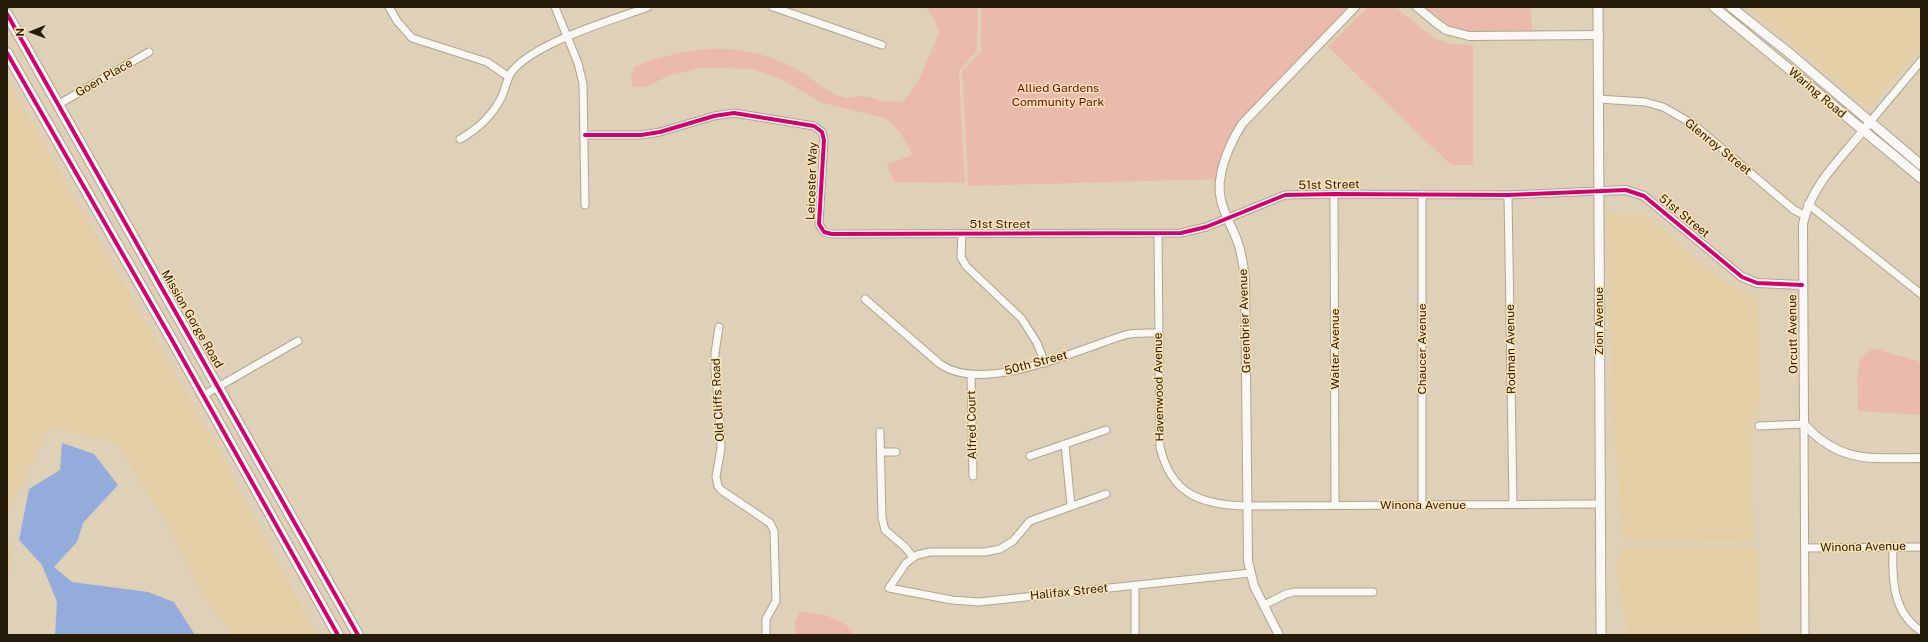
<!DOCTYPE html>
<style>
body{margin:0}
#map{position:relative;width:1928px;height:642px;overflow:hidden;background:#dfd1b8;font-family:"Public Sans",sans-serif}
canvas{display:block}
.frame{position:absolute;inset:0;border:8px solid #251c0a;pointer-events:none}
.north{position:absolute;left:12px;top:12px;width:40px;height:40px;-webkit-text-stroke:3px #fde3b4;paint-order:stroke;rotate:269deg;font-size:11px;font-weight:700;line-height:16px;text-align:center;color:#251c0a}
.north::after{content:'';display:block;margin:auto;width:14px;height:18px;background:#251c0a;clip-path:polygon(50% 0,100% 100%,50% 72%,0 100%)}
</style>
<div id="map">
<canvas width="1928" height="642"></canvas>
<div class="frame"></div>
<div class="north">N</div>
</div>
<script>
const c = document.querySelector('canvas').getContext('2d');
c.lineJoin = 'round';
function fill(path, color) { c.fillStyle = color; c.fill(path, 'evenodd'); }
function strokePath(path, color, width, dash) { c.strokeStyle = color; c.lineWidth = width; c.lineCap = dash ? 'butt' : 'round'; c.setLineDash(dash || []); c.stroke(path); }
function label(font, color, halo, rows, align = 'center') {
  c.font = font + ' "Public Sans",sans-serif'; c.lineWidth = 3; c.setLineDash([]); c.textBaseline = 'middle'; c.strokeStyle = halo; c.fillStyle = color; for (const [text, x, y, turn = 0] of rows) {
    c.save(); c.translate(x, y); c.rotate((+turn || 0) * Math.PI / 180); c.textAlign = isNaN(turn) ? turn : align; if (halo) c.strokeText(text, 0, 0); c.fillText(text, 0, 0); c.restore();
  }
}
const built = new Path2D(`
 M1748,7H1921V48L1869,109Z
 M7,79L209,433L317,635H232L204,597L166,521L116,444L50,427L7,512Z
 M1607,213L1645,214L1698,261L1725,282L1758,298L1760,407L1752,417L1753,542L1623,540L1612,408Z
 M7,518L12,571H7Z
 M1755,547L1758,554L1759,635H1628L1615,567L1623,548Z`);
const green = new Path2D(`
 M926,7H978L977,51L959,71L965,183L894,182L887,164L913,155L899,131L885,118L822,103L781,79L753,69L701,68L668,76L646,87H633L631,78L634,67C689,45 742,40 796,69C811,77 826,92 843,97C848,99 855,96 861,96C868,96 875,99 882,101C889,102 896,101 903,102L919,80L939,33L935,21Z
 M981,7H1355L1242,124L1221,179L968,186L962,71L981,51Z
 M1368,7H1395L1434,38L1452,44L1473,45V165H1451L1328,47Z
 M1417,7H1531L1532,34L1456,33Z
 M1872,348L1921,362V415L1858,411L1857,379L1860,359Z
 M800,612C820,613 843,617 855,635H795V621Z`);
const water = new Path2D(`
 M62,443L94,454L118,485L83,523L77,542L54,567L72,582L148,592L174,602L195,635H55L57,602L42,565L19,540L29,489L60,470Z`);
const minor = new Path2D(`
 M389,7L397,21L412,38L487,62L509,77
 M555,7L578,63L583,84L585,205
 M773,7L882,45
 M1598,99L1645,102L1663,107L1693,124L1794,210L1804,215
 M59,104L149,52
 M1870,122L1921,61
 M585,135H641L660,132L714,116L734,113L814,126L822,132L824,140L819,224L824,232L832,234L1181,233L1206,227L1285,195L1334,194L1508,195L1599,191
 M460,139C478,129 493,115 502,96C506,87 507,77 513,70C539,41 610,21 648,7
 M1334,194L1335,505
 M1422,194V505
 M1508,195L1513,504
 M1808,204L1921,294
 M962,234L961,257L966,266L1022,319L1037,343L1045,363
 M1158,234L1160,447C1171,495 1202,505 1247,506L1600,504
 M865,299L940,364C984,395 1079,349 1125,335C1135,332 1148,333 1159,333
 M719,327L715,353V372L719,405L721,448L716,477L718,486L721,490L770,523L774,531L776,601L766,619V635
 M971,374L973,476
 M204,395L298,341
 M1759,426L1804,424L1805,635
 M880,432L882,518L885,530L905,547L913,557
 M1065,444L1071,506
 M881,452H896
 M1030,456L1106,430
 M1106,494L1030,521L1013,541L1000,549L985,552H930L917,555L906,563L889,588L952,600L979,602L1250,573
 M1893,546C1892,578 1892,612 1921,631
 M1805,548L1921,547
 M1135,585V635
 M1264,605L1286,594L1294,592H1373`);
const tertiary = new Path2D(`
 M1417,7L1435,22L1446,30L1469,36L1599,35
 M1870,122C1846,154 1811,183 1803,224L1804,424C1840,464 1872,458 1921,458
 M1599,191L1626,190L1644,196L1742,277L1757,283L1802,285
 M1279,635L1254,586L1248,561L1245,277C1243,265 1242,254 1238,243C1233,228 1224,215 1221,200C1215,176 1229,145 1242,124L1355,7`);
const secondary = new Path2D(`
 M1598,7L1601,635
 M1714,7L1921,178
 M1731,7L1788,52L1921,165`);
const primary = new Path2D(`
 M7,14L358,635
 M7,53L172,340L338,635`);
const cycleway = new Path2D(`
 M7,14L358,635
 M7,53L172,340L338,635
 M585,135H641L660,132L714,116L734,113L814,126L822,132L824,140L819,224L824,232L832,234L1181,233L1206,227L1285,195L1334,194L1508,195L1626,190L1644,196L1742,277L1757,283L1802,285`);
const streetNames = [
 ["Goen Place",104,78,-30],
 ["Waring Road",1817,93,40],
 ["Glenroy Street",1718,147,39],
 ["Leicester Way",812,181,-88],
 ["51st Street",1329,185,-1],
 ["51st Street",1684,216,39],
 ["51st Street",1000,224],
 ["Mission Gorge Road",192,319,60],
 ["Greenbrier Avenue",1245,321,-92],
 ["Zion Avenue",1599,321,-90],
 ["Orcutt Avenue",1793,334,-91],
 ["Walter Avenue",1335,349,-90],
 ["Chaucer Avenue",1422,349,-90],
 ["Rodman Avenue",1511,349,-91],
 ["50th Street",1036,363,-15],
 ["Havenwood Avenue",1159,387,-91],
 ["Old Cliffs Road",718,400,-93],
 ["Alfred Court",972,425,-91],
 ["Winona Avenue",1423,505],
 ["Winona Avenue",1863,547,-1],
 ["Halifax Street",1069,592,-6]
];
const parkNames = [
 ["Allied Gardens",1058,88],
 ["Community Park",1058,102]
];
fill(built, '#e4cea5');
fill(green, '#eabaad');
fill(water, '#93acdc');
strokePath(minor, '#afa490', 9);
strokePath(tertiary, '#afa490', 10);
strokePath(secondary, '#afa490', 11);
strokePath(primary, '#afa490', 12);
strokePath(minor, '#faf8f4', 7);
strokePath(tertiary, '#faf8f4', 8);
strokePath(secondary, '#faf8f4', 9);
strokePath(primary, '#faf8f4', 10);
strokePath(cycleway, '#d6006c', 4);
label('12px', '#251c0a', '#fde3b4', streetNames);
label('12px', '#5f0d14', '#fde3b4', parkNames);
</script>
